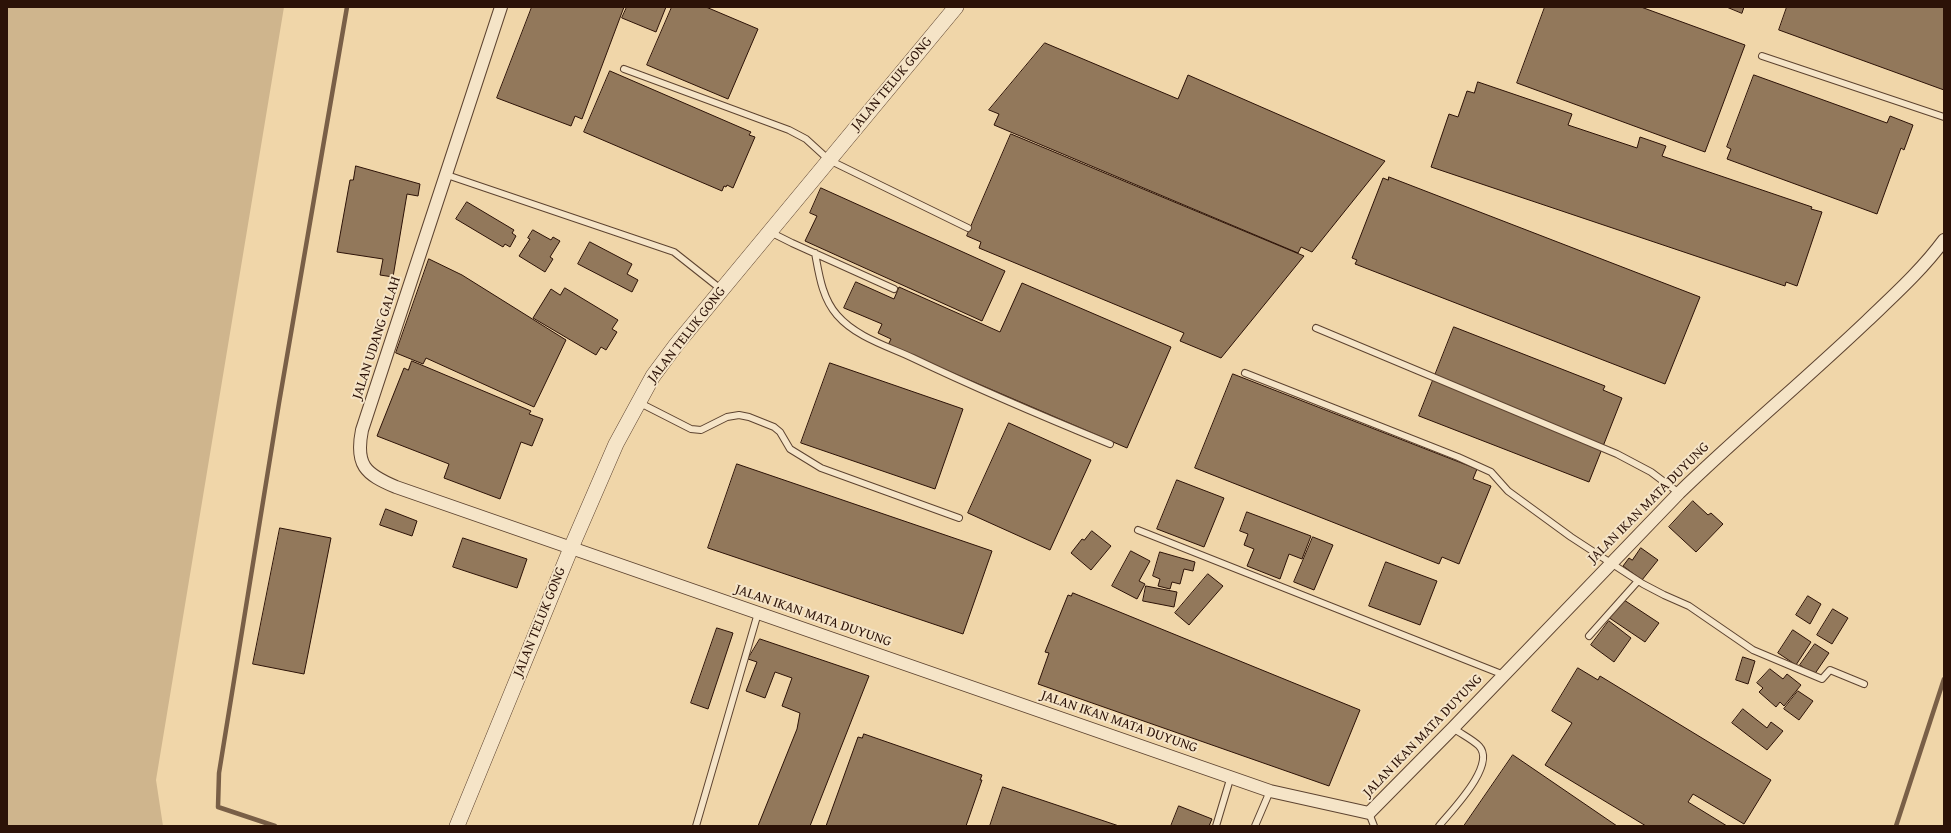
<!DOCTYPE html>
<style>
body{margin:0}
#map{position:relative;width:1951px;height:833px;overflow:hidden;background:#f0d6a9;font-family:"Gentium Book Plus",serif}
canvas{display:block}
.frame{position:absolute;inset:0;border:8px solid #2c1207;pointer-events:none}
</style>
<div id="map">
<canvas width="1951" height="833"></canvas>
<div class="frame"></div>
</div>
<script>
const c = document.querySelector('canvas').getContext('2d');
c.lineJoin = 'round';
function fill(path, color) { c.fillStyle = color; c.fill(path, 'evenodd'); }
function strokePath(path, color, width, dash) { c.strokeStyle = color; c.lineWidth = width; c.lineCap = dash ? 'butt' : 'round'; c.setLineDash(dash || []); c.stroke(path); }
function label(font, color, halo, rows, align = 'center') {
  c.font = font + ' "Gentium Book Plus",serif'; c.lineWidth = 4; c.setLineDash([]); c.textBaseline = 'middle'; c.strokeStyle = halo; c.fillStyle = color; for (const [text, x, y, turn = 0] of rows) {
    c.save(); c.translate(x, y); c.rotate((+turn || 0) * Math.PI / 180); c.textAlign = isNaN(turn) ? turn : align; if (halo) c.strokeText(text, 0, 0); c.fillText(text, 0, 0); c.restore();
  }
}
const green = new Path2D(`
 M7,7H284L156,780L163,826H7Z`);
const stream = new Path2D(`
 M275,826L218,807L219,773L279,403L347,7
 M1896,826L1944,679`);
const building = new Path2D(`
 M532,7H624L582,119L575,116L571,126L497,98Z
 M627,7H666L656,32L622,18Z
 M672,7H706L758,29L728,99L647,65Z
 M1545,7H1641L1745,45L1705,152L1517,83Z
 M1727,7H1744L1742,13Z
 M1787,7H1944V90L1779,30Z
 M1045,43L1178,99L1188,75L1385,161L1312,252L1301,247L1298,253L994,125L999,114L989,110Z
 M610,71L751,132L749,135L755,137L733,188L727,185L726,187L724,186L722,191L584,132Z
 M1754,75L1887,123L1890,116L1913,125L1904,150L1901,148L1877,214L1727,159L1731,149L1727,147Z
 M1478,82L1572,114L1568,125L1637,148L1640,137L1666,146L1662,156L1812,207L1811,209L1822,212L1797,286L1786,282L1785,286L1431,167L1449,114L1458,117L1467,91L1474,93Z
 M1011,134L1304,256L1221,358L1180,341L1184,333L979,248L981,242L967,236Z
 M356,166L420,184L418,196L407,194L393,277L380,275L383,259L337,252L350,180H353Z
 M1389,177L1700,297L1665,384L1355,264L1357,260L1352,258L1383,178L1388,180Z
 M821,188L1005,271L982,321L805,241L817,216L810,213Z
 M467,202L514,230L512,233L516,236L510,247L505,244L503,247L456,219Z
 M533,230L551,240L553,237L560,241L550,257L553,259L545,272L519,256L530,239L528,238Z
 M590,242L632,264L627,274L638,280L632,292L578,264Z
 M429,259L462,275L566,340L534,407L426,358L423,364L396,353Z
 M856,282L894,299L899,287L1000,332L1022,283L1171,347L1127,448L888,345L891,339L878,333L882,324L844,308Z
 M565,288L618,320L612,329L617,332L606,350L601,347L596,355L533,318L551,289L560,295Z
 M1454,327L1605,386L1603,390L1622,398L1589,482L1419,416Z
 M412,361L531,411L529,414L543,419L532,446L521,442L500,499L444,478L449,464L377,436L404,368L408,370Z
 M830,363L963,409L935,489L801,443Z
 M1233,374L1477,469L1473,479L1491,486L1459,564L1442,557L1439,564L1195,468Z
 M1009,423L1091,460L1050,550L968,513Z
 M737,464L992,551L963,634L708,548Z
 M1177,480L1224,498L1204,547L1157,529Z
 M1693,501L1708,515L1711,513L1723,524L1696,552L1669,527Z
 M386,509L417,521L412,536L380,525Z
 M1247,512L1311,536L1302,559L1289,554L1280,579L1247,566L1254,549L1244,545L1248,534L1240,531Z
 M280,528L331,538L304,674L253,664Z
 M1092,531L1111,546L1091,570L1071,553L1082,539L1084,540Z
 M1313,537L1333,545L1314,590L1294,582Z
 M463,538L527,559L517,588L453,567Z
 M1641,548L1658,560L1642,580L1623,566L1629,558L1632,560Z
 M1131,551L1150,561L1139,581L1145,584L1137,599L1112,586Z
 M1160,552L1195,562L1193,571L1184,569L1180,584L1172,582L1170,589L1158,586L1160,579L1153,576Z
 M1386,562L1437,581L1420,625L1369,606Z
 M1208,574L1223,586L1189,625L1175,613Z
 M1146,586L1177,592L1174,607L1143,601Z
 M1073,593L1360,710L1329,786L1038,684L1049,653L1045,652L1068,595L1071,596Z
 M1808,596L1821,604L1810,624L1796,615Z
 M1621,598L1659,623L1645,642L1608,617Z
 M1833,609L1848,618L1832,644L1817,635Z
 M1609,621L1631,638L1614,662L1591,645Z
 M717,628L733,633L708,709L691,703Z
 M1793,630L1811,642L1796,665L1778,653Z
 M760,639L869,676L810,826H758L797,729L800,713L782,706L792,678L775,672L765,698L746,691L757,662L748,659Z
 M1815,644L1829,653L1814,675L1800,665Z
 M1743,657L1755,661L1748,684L1736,680Z
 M1578,668L1598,680L1600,676L1771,780L1744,824L1693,794L1688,802L1727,826H1646L1545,765L1572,723L1552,711Z
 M1770,669L1783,679L1787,674L1801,685L1784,706L1780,702L1776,707L1759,692L1763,688L1757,683Z
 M1798,691L1813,701L1799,720L1784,709Z
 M1743,709L1767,728L1771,722L1783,731L1767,750L1732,723Z
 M864,734L982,775L980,780H982L966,826H826L858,737L862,738Z
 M1513,755L1617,826H1464Z
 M1003,787L1119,826H990Z
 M1179,806L1212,819L1209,826H1171Z`);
const service = new Path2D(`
 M1762,56L1944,117
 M624,69L789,130L806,139L829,160L968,228
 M447,175L674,252L722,290
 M770,232L792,243L894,289
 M815,253C819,274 822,298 837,315C856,337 887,346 913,358C978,389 1044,417 1110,444
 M1316,328L1617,454L1651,472L1679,493
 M1245,373L1458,457L1491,472L1508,491L1571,537L1643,584L1664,595L1689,606L1753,650L1822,679L1830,670L1864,684
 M638,402L691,429L701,430L727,417L739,415L749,417L774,427L780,432L790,449L821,468L959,518
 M1138,530L1504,675
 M1589,636L1638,581
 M1369,813L1374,826
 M696,826L758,613
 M1216,826L1231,776
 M1255,826L1270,791
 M1439,826C1451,811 1497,765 1479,746C1472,739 1461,734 1453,728`);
const minor = new Path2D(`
 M501,7L362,430C355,465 365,474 396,487L1270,791L1369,813L1453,728L1679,493C1740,434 1805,380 1867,321C1893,296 1922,270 1944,240`);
const tertiary = new Path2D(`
 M457,826L571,548L616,444L653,376L676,345L956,7`);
const streetNames = [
 ["JALAN TELUK GONG",892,84,-50],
 ["JALAN TELUK GONG",687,335,-52],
 ["JALAN UDANG GALAH",377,338,-72],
 ["JALAN IKAN MATA DUYUNG",1649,503,-45],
 ["JALAN IKAN MATA DUYUNG",813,616,19],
 ["JALAN TELUK GONG",540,622,-68],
 ["JALAN IKAN MATA DUYUNG",1119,722,19],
 ["JALAN IKAN MATA DUYUNG",1423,736,-46]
];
fill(green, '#cfb58d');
strokePath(stream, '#795f47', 4.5);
fill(building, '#92785b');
strokePath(building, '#2c1207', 1);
strokePath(service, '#5d4330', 8);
strokePath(minor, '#5d4330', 14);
strokePath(tertiary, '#5d4330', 16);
strokePath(service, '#f5e4c7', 6);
strokePath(minor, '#f5e4c7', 12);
strokePath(tertiary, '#f5e4c7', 15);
label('14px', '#2c1207', '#f5e4c7', streetNames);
</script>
